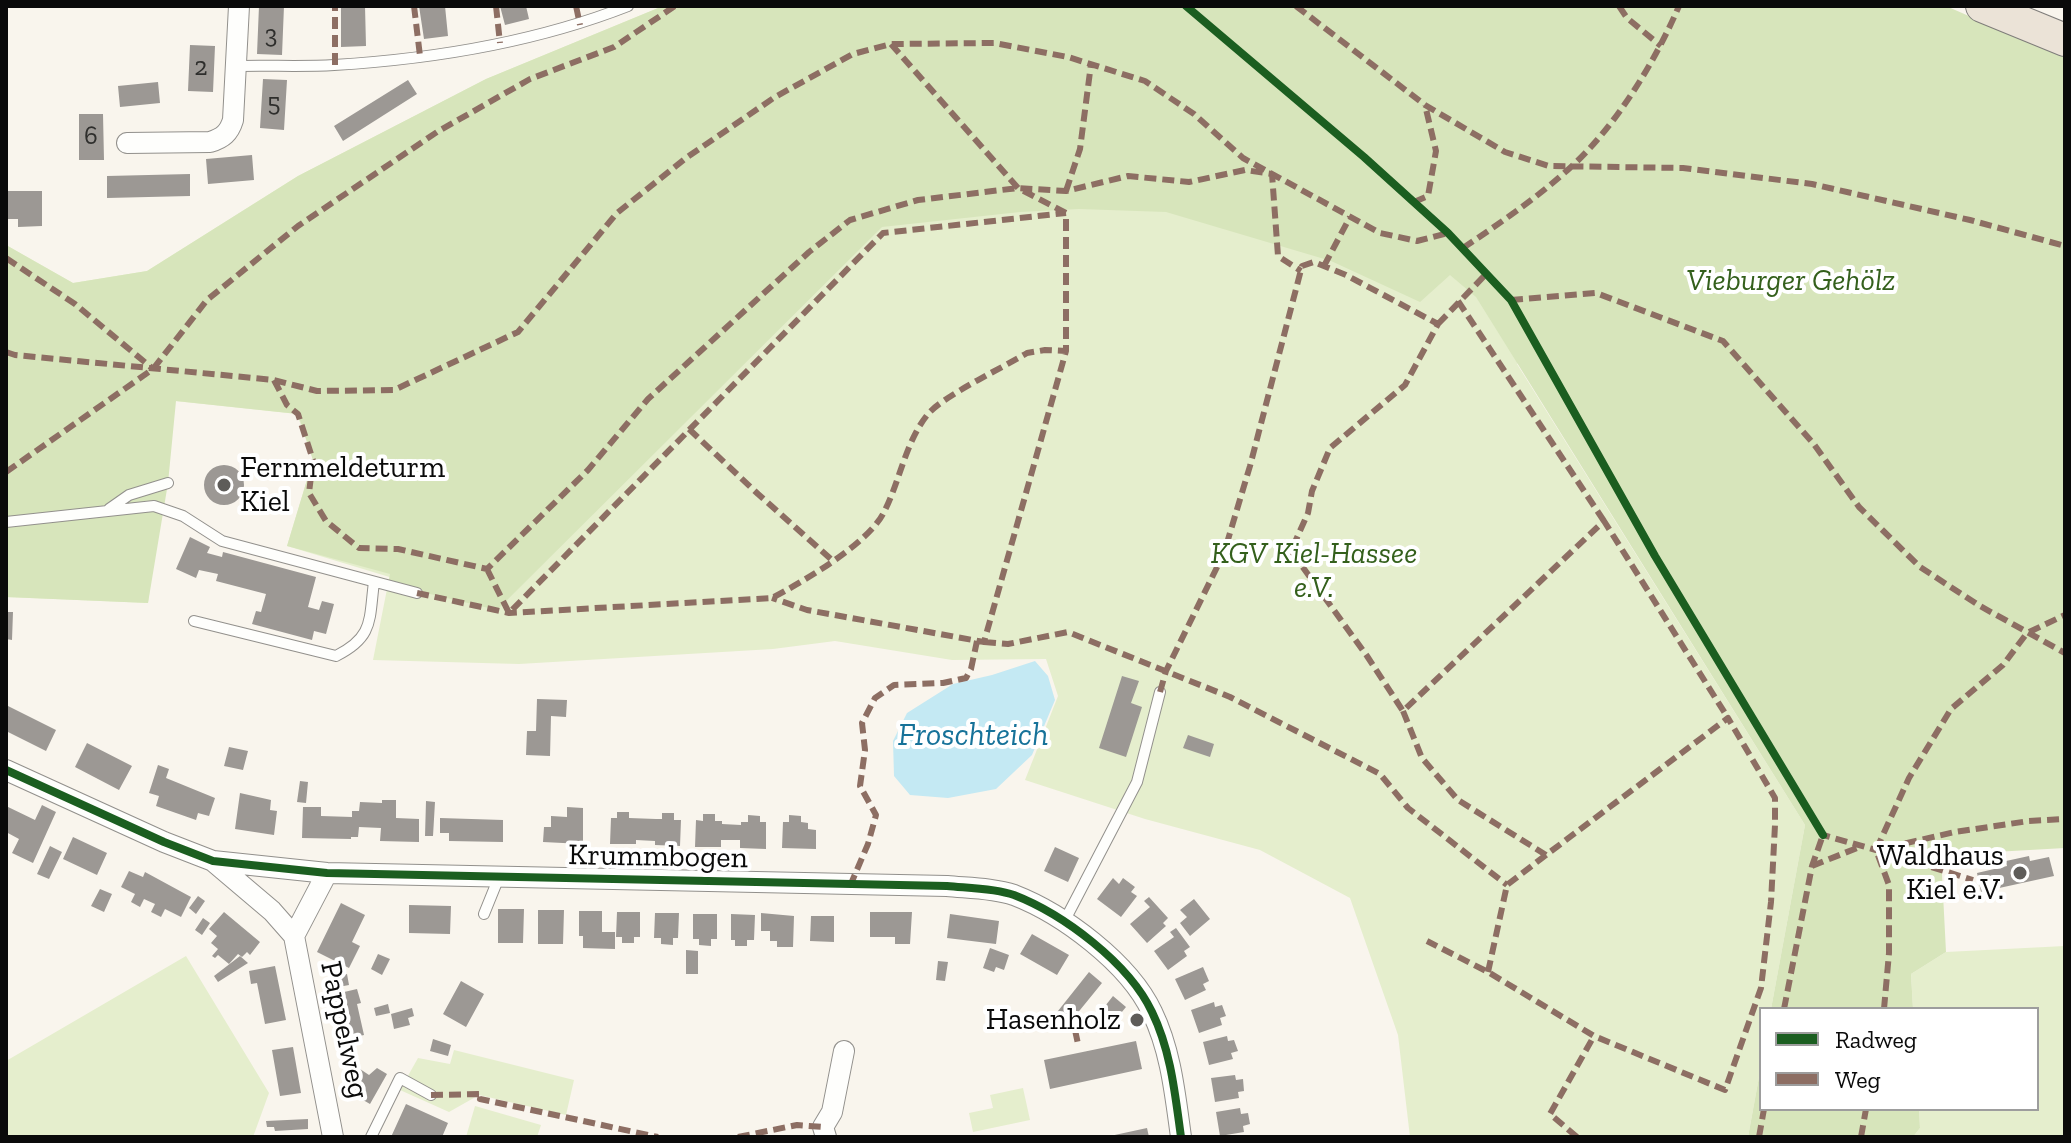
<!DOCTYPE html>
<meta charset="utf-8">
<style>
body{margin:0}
#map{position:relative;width:2071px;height:1143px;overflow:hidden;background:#f9f5ed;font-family:"Zilla Slab",serif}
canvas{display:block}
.frame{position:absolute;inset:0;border:8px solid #0a0a0a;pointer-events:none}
.legend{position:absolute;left:1759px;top:1007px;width:280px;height:104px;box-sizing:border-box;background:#fff;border:2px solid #9d9d9d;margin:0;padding:10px 14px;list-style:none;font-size:24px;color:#0a0a0a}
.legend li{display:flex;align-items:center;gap:16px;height:40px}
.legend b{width:40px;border:2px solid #9d9d9d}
</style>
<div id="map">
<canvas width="2071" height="1143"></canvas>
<div class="frame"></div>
<ul class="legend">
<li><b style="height:10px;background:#1b5e20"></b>Radweg</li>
<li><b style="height:10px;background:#8d6e63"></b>Weg</li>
</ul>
</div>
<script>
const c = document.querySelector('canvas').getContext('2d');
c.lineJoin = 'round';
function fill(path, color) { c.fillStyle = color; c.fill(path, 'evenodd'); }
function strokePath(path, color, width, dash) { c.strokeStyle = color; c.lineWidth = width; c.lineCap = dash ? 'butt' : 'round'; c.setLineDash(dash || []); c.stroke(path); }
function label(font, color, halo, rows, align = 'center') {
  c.font = font + ' "Zilla Slab",serif'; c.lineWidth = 8; c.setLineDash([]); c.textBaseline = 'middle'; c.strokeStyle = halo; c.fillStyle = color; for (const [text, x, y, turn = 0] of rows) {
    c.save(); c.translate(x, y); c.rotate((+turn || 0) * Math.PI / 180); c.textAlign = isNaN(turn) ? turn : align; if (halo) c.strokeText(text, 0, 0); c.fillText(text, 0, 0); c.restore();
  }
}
const green = new Path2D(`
 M663,6H1896L1517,364L1805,825L1771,1009H1761V1066L1748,1137H1410L1398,1035L1350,898L1260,850L1145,819L1025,780L1058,696L1046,659L952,660L835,641L773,649L519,664L373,660L388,584L492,608L287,546L313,460L297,414L175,401L148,603L6,597V245L73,283L147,271L298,176L486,79Z
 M2065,946V1137H1913L1920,1128L1919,1109H2037V1009H1913L1911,974L1946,952Z
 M186,956L269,1093L253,1137H6V1061Z
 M454,1050L574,1080L566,1115L479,1095L449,1112L400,1090L418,1058L450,1064Z
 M1023,1088L1030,1120L973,1132L969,1113L993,1108L990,1095Z
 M475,1106L541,1125L537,1137H466Z`);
const forest = new Path2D(`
 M663,6H1946L2065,58V848L1941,855L1946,952L1911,974L1913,1009H1771L1805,825L1476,297L1450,275L1420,302L1331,261L1166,212L1079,209L1020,212L882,227L497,610L388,584L390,574L287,546L313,460L298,414L176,401L168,483L148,603L6,597V245L73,283L147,271L298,176L486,79Z
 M1761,1066V1109H1919L1920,1128L1913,1137H1748Z`);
const water = new Path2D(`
 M1035,661L1048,676L1055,700L1032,755L996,789L948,798L910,795L894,776L893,741L907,713L953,684L992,675Z`);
const building = new Path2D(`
 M259,6H284L282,55L257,54Z
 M341,6H365L366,46L341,47Z
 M419,6H445L448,36L424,39Z
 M500,6H526L529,19L505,25Z
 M190,45L215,46L213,92L188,91Z
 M263,79L287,80L284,130L260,128Z
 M408,80L417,94L343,141L334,126Z
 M158,82L160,103L120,107L118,86Z
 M79,114H103L104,160H79Z
 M252,155L254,180L208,184L206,159Z
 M190,174V196L107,198V176Z
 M6,191H42V226L18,227V219H6Z
 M204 485a20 20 0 1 1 40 0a20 20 0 1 1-40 0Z
 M190,537L210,547L207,553L222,557L223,552L316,577L308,607L319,610L322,601L334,604L326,634L314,631L312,640L252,624L256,611L261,612L266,594L216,581L218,574L199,570L196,578L176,569Z
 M6,612H13L12,640L6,639Z
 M1122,676L1139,681L1131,703L1142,707L1126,757L1099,748Z
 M537,699L567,700L566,717L551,716L550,756L526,755L527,731H536Z
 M6,705L56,730L46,751L6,731Z
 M1188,735L1214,744L1210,757L1183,748Z
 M87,743L132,766L119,790L75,767Z
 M229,747L248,751L243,770L224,766Z
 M158,765L169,769L166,778L215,798L209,816L198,813L196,820L156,806L159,796L149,793Z
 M300,781L308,782L306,803L297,802Z
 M240,793L271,800L270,810L277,811L274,835L235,829Z
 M382,800H396V818L419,819V842L380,841L381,828L359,827L358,837H351V839L302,838L303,807H321V816L352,817V811H359L360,802L382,803Z
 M426,801L435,802L433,836H425Z
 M42,805L56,812L33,863L12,853L19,839L6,832V806L35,820Z
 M567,807L583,808V844L543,842L544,827H551V816L567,817Z
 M617,812H629V818L656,819H662V813H674V820H681L680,846L655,845V841L636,840V844H610L611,818H617Z
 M703,814H715V821H722V824L741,825V822H748V815L760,816V822H766V849L740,848V840H721V847H695L696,820L703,821Z
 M789,815L801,816V822L808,823V829L816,830V849L782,848L783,822H789Z
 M440,818L503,820V842L449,841V833H440Z
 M73,837L107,853L97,875L63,859Z
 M50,846L62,852L49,879L37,874Z
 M1055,847L1079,858L1068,882L1044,871Z
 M2029,856L2030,861L2049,857L2054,876L1981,892L1977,873L2007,866L2006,861Z
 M129,871L143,877L145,872L191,897L181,917L165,909L161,917L151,912L155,904L144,899L140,907L131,902L135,894L121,887Z
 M1113,878L1119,884L1123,878L1135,887L1131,892L1137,896L1121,917L1097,899Z
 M100,889L112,894L104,912L91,906Z
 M198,896L205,901L196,914L189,908Z
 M1149,897L1168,918L1163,923L1166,926L1147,943L1130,924L1150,907L1144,901Z
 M1194,899L1210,919L1190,936L1180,923L1187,917L1180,910Z
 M341,903L365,915L352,942L360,946L349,968L317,952Z
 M409,905L451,906L450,934L409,933Z
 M498,909H524L523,943H498Z
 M538,910H564L563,944H538Z
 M579,911H602V932H615V949L583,948V936H579Z
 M224,912L260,942L250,955L247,952L242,957L238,954L229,964L218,955L215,958L212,956L218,949L211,943L217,936L209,929Z
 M617,912H640V937H634V943H622V937H616Z
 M870,912H912L910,944H895V937H870Z
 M655,913H679L678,938H673V945L661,944V938H654Z
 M761,913L794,916L793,947H777V941H770V931H761Z
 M693,914H717V939H711V946L699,945V939H693Z
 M731,914L755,915L754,940H747V946H735V940H731Z
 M950,914L999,921L996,944L947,938Z
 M811,916H834V942L810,941Z
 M203,918L210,923L202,935L195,930Z
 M1176,928L1190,947L1184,951L1187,956L1168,970L1154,951L1174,937L1170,932Z
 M1032,934L1069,955L1057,975L1020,954Z
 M990,948L1009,955L1004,970L996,967L994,972L983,968Z
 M686,950L698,951V974H686Z
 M378,954L390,959L382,975L371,969Z
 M240,956L248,963L218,982L214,976Z
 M938,961L948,962L945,981L936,980Z
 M275,966L286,1020L265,1024L257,983L251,984L249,971Z
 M1203,967L1209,981L1203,984L1206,990L1185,1000L1175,979Z
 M1089,972L1102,983L1067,1026L1054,1016Z
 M347,974L349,985L333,988L331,978Z
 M461,981L484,994L466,1027L443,1014Z
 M357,989L361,1003L357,1004L364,1035L337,1041L327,996Z
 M1113,996L1126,1007L1107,1030L1094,1020Z
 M1214,1002L1215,1007L1222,1005L1226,1016L1220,1018L1222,1025L1199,1033L1191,1010Z
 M388,1004L390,1013L376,1016L374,1008Z
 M412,1008L414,1016L408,1018L410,1025L394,1029L391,1014Z
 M1227,1036L1228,1041L1234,1040L1238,1051L1231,1053L1233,1059L1209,1065L1203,1042Z
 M433,1039L451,1045L448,1056L430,1051Z
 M1136,1041L1142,1069L1050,1089L1044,1060Z
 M293,1047L301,1093L280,1096L272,1050Z
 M357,1056L359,1064L342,1068L340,1061Z
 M357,1067L369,1075L377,1068L387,1074L370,1104L344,1089Z
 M1235,1075L1236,1080L1243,1079L1244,1091L1238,1092L1239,1098L1215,1102L1211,1078Z
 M406,1104L448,1123L442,1137H391Z
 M1240,1108L1241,1114L1248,1113L1250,1124L1243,1126L1244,1132L1220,1136L1216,1112Z
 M308,1119V1129L275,1131L274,1127H267L266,1121Z
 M1147,1128L1149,1137H1110V1136Z`);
const service = new Path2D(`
 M236,66C268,65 302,67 334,65C433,59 536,42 628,6
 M109,509L129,495L168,483
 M6,522L154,506L183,516L222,541L417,593
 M194,621L336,656C374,637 369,620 374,582
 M484,914L499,877
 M1065,920L1137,782L1160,692
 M371,1137L400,1078L431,1095`);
const minor = new Path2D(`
 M127,143L210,142C223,138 229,133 233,120L239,6
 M6,770L164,842L213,861L327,873L947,886C967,888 994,888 1014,895C1063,914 1129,963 1152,1012C1171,1051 1175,1094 1181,1137
 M213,861L272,911L294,936L333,1137
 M294,936L327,873
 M826,1137L823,1127L832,1112L844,1051`);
const primary = new Path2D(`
 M1982,6L2065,40`);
const quiet = new Path2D(`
 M414,6L420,56
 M496,6L500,43
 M576,6L580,25
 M1296,6L1425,105L1505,152L1549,166L1683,168L1812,184L1970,220L2065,246
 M1619,6L1627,18L1661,46
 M891,44L1018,188L1066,213V351
 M335,65V6
 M1066,191L1080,149L1091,64
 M1414,202L1428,196L1436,151L1425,105
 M1463,248C1500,223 1537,198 1571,167C1616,126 1655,62 1679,6
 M6,258L75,304L153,369
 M1324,266L1350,217
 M1511,300L1596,293L1723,341L1813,443L1859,507L1920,567L1980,606L2065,653
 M1458,301L1604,521
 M1438,324L1487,273
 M6,352L15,355L274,380L317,391L394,390L518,332L617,213L686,158L775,97L853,54L891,44L994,43L1068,57L1145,81L1194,114L1243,158L1380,233L1417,241L1448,233
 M274,380L287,405L298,414L313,460L309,493L326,521L359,548L398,549L487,569L588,470L648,399L809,252L850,220L918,200L1018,188L1066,191L1128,176L1189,182L1245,170L1272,174L1278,256L1301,271
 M689,429L758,494L832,560
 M6,472L153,369L207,300L298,226L437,132L530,79L614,47L675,6
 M487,569L509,613L883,233L1066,213
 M417,593L509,613L772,598C804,581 866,545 883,514C900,482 905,442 928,414C943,396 1004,367 1027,353L1045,350L1066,351L984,642L807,610L772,598
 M984,642L1008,644L1068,632L1230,697L1380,774L1408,808L1507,885
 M1160,692L1166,671L1224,553L1250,466L1302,266L1314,262L1346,275L1438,324L1405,385L1330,448L1312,491L1308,513L1291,551L1367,656L1403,711L1604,521L1728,718
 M1403,711L1422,758L1458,800L1546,855L1728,718L1775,798V825L1771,902L1761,988L1725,1090L1594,1036L1488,972L1427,941
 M1820,831L1823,835L1876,850L1955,832L2029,821L2065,819
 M1880,851L1973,880
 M1812,866L1862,846
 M850,886L868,844L876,815L860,786L865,750L862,723L875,698L894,685L943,683L966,678L971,669L977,641
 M1488,972L1507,885L1546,855
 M1784,1009L1812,866L1823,835
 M1884,1009L1889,953V885L1876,850L1909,778L1951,709L2003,665L2027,633L2065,615
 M1075,1030L1078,1044
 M431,1095L482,1094L480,1099L658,1137
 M738,1137L797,1125L823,1127
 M1577,1137L1550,1114L1594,1036
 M1759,1137L1764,1109
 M1861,1137L1866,1109`);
const cycleway = new Path2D(`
 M1186,6L1364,157L1448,233L1511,300L1655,556L1823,835
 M6,770L164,842L213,861L327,873L947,886C967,888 994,888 1014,895C1063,914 1129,963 1152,1012C1171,1051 1175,1094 1181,1137`);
const markers = [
 [224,485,8,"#5e5c59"],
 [2020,873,8,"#5e5c59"],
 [1137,1020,8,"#5e5c59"]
];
const numberNames = [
 ["3",271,36],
 ["2",201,68],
 ["5",274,104],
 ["6",91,137]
];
const parkNames = [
 ["Vieburger Gehölz",1791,281],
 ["KGV Kiel-Hassee",1314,554],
 ["e.V.",1314,588]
];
const poiNames = [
 ["Fernmeldeturm",240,468,"left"],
 ["Kiel",240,502,"left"],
 ["Waldhaus",2004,856],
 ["Kiel e.V.",2004,890],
 ["Hasenholz",1121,1020]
];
const streetNames = [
 ["Krummbogen",658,857,1],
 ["Pappelweg",344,1030,78]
];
const waterNames = [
 ["Froschteich",973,736]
];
fill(green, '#e5eecd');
fill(forest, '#d7e5bb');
fill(water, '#c4e9f3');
fill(building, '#9c9894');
strokePath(service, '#92908c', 12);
strokePath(minor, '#92908c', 22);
strokePath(primary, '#7f7d7a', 34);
strokePath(service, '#fefefc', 10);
strokePath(minor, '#fefefc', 20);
strokePath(primary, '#ebe3d7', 32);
strokePath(quiet, '#8d6e63', 6, [12, 6]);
strokePath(cycleway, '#1b5e20', 8);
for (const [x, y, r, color] of markers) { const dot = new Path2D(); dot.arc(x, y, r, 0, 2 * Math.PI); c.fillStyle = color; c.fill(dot); strokePath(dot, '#fff', 3); }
label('26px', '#2e2e2c', null, numberNames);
label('italic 30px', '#34601c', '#fff', parkNames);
label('30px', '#0a0a0a', '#fff', poiNames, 'right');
label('30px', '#0a0a0a', '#fff', streetNames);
label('italic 32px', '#167299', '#fff', waterNames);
</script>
